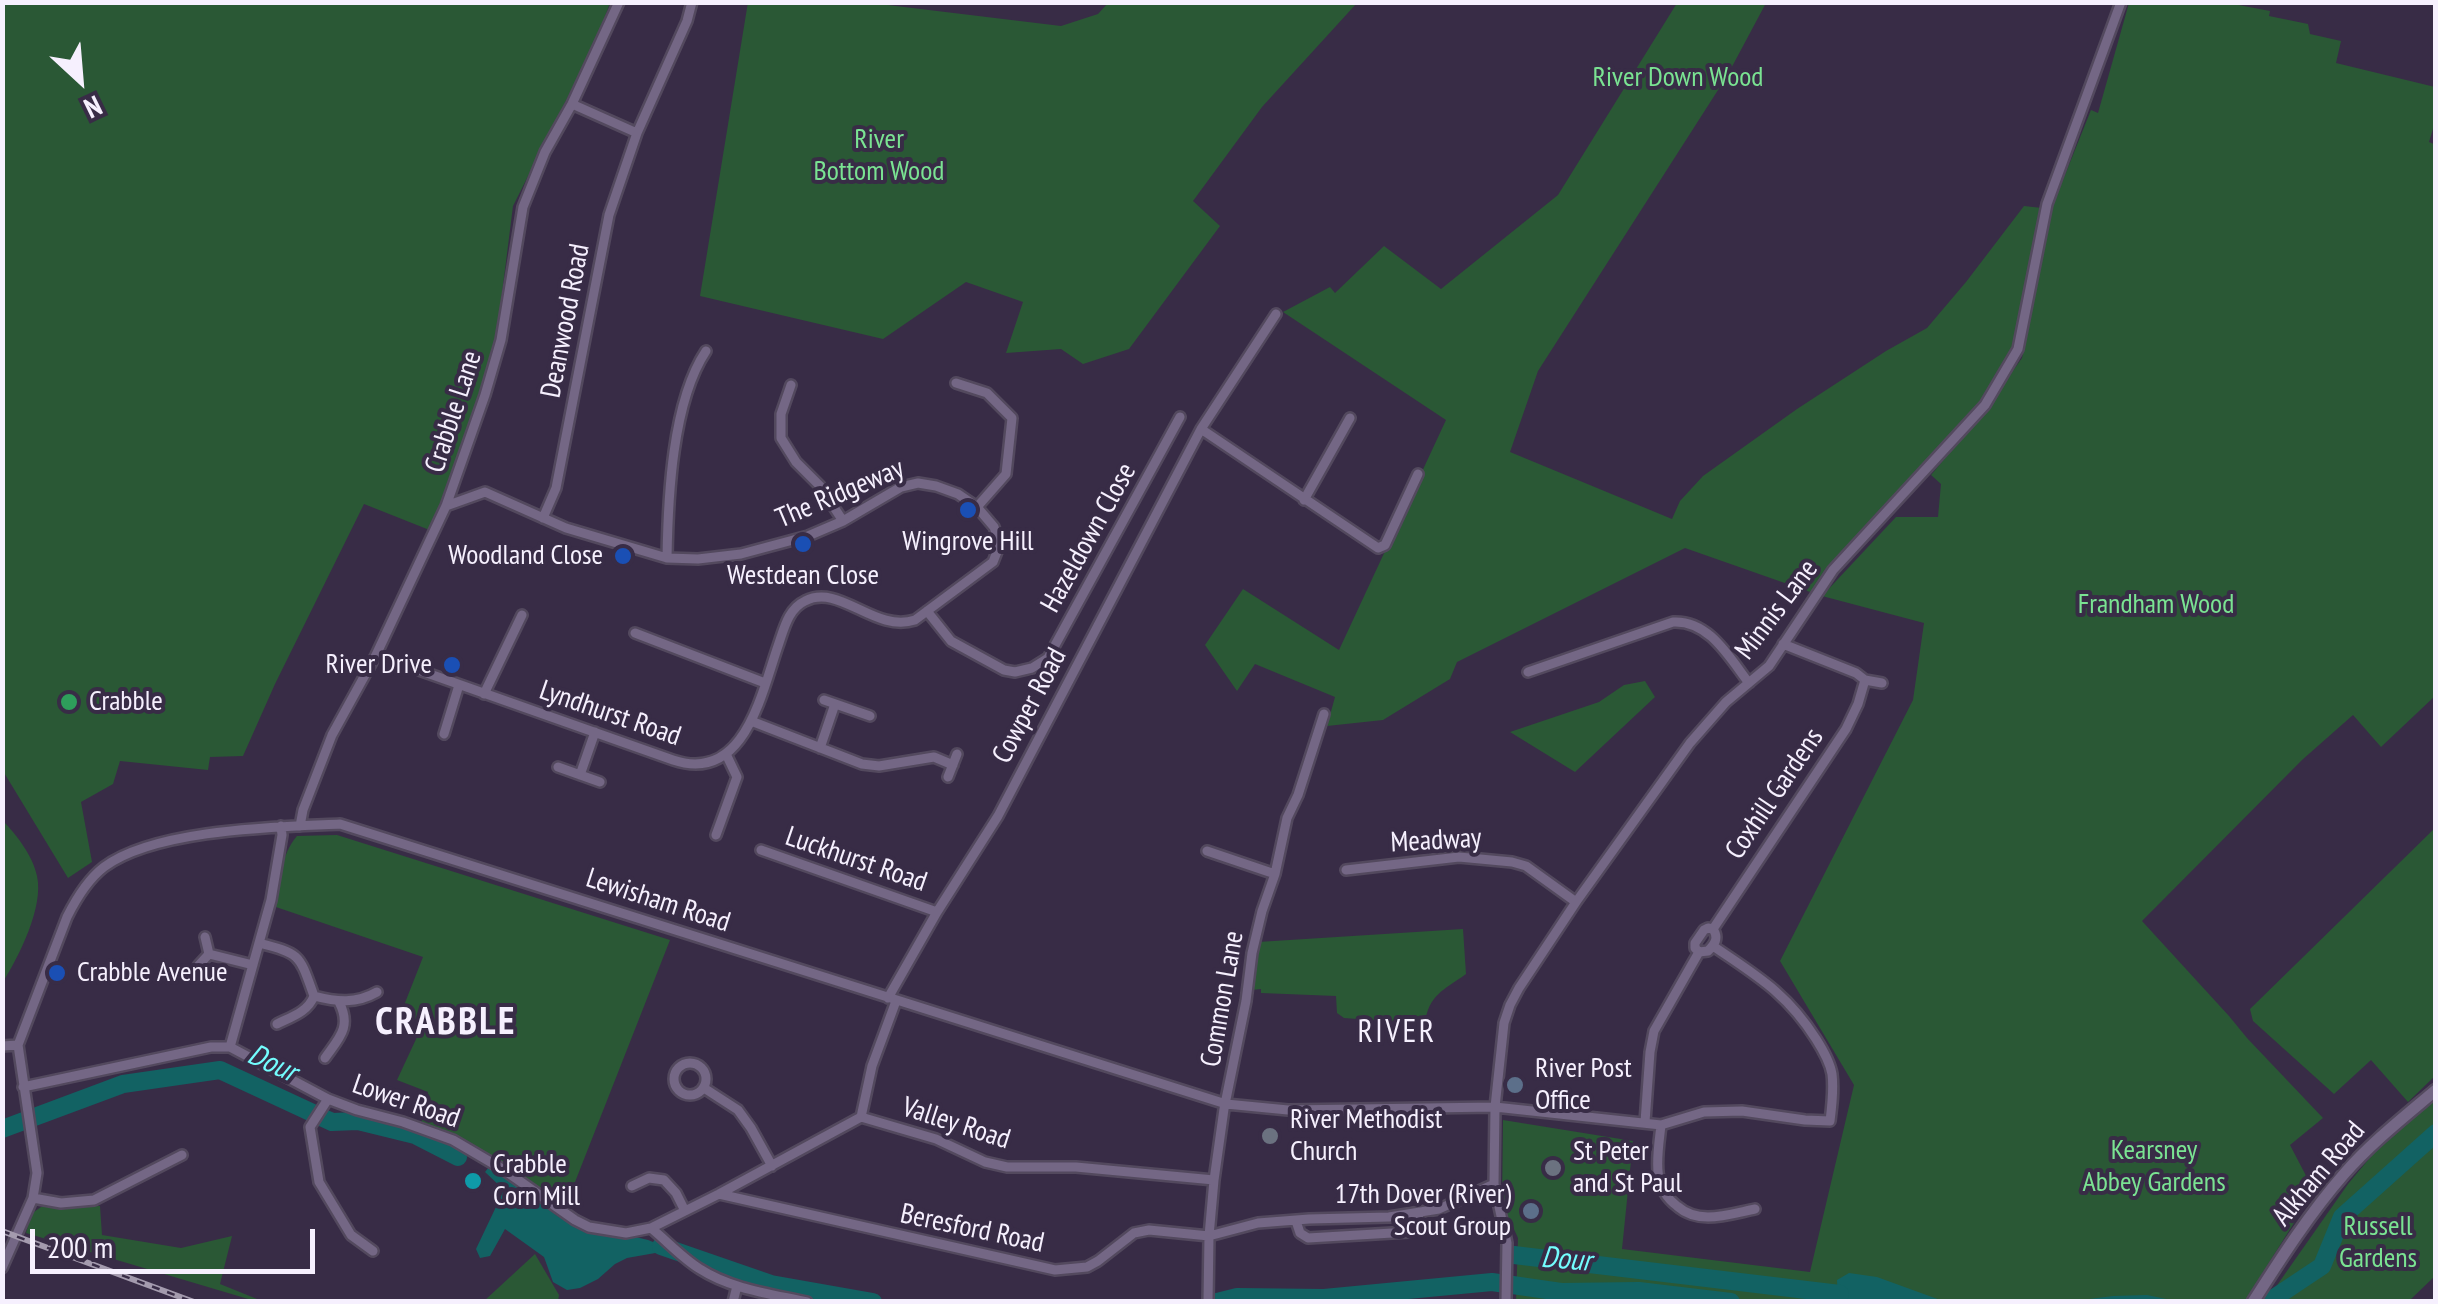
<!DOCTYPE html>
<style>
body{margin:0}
#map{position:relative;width:2438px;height:1304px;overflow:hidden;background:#382c46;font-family:"PT Sans Narrow",sans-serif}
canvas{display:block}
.frame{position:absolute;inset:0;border:5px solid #f6f0fe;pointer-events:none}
.north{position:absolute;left:30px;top:30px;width:100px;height:100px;-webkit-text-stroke:8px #382c46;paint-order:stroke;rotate:154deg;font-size:28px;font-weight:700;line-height:40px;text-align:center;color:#f6f0fe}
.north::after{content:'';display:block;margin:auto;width:35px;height:45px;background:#f6f0fe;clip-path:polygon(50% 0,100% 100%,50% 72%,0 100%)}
.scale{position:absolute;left:30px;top:1229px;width:285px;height:45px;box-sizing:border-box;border:5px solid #f6f0fe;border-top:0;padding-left:12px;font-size:30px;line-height:35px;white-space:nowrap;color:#f6f0fe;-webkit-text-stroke:8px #382c46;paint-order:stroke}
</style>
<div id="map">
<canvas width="2438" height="1304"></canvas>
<div class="frame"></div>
<div class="north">N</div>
<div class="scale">200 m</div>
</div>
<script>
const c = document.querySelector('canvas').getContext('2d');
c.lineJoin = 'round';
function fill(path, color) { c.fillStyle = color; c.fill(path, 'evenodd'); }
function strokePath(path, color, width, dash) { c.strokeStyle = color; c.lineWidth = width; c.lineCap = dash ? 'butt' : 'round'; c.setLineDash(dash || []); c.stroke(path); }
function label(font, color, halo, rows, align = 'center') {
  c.font = font + ' "PT Sans Narrow",sans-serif'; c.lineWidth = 8; c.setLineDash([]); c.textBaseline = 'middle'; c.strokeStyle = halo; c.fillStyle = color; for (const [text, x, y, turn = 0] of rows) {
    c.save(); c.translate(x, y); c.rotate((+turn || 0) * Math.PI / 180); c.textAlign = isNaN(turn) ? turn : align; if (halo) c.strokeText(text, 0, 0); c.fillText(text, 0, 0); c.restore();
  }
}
const green = new Path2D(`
 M748,2L871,3L1061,26L1098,14L1108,3H1357L1262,107L1193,201L1220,226L1129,349L1083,364L1061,349L1006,353L1023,302L966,282L883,339L700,296Z
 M3,3H610L596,41L513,206L495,349L446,506L432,531L364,504L275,684L243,756L210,757L208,770L120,761L113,784L81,802L92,862L68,878L3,771Z
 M1677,3H1766L1727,76L1538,371L1510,452L1672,519L1680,501L1703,476L1797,409L1886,351L1927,328L1966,282L2024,206L2042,208L2018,349L1985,405L1816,594L1685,548L1457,662L1450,679L1383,720L1327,726L1335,697L1255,664L1237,691L1205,645L1243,589L1339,650L1446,420L1283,312L1330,287L1335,293L1384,246L1441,289L1558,195Z
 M2129,3H2228L2270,11L2269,16L2308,24L2310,34L2341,41L2336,63L2435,87V122L2429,142L2436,145L2435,696L2381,747L2353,715L2302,760L2142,921L2229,1016L2247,1038L2323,1118L2290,1145L2314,1191L2245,1301H1516L1518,1238L1502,1203L1503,1120L1633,1141L1622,1249L1810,1272L1854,1085L1780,961L1913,700L1924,623L1822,596L1896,517H1938L1941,484L1931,475L1987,407L2022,358L2050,212L2091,110L2098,113Z
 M1645,681L1655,697L1575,772L1510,732L1599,702L1624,685Z
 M3,821C16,834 33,856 37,876C44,907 19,956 3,982Z
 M2435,828V1076L2408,1102L2371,1060L2334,1094L2253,1021L2250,1009Z
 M337,835L670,940L566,1205C517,1179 475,1139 421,1124L428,1092L397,1080L424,1022L401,1013L423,957L273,906C279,883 281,854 297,836Z
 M1463,929L1466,974C1444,990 1428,995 1425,1024L1344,1018L1337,1013L1336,996L1261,993V989L1251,990L1258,942Z
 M2435,1100V1276L2409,1301H2266L2348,1184L2373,1154Z
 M100,1206L102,1235L181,1248L232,1236L220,1284L262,1301H255L26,1233L31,1214L41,1207Z
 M535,1254L559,1295L558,1301H484Z`);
const water = new Path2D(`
 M489,1167L501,1171C527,1191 560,1224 592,1233C617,1239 638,1232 661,1246V1252L627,1258L615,1264L598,1279L580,1288L567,1290L553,1282L544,1257L505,1229L490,1256L480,1258L476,1249L504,1190L485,1172Z
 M1849,1273L1877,1277L1943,1301H1838L1837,1280Z
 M2147,1295L2176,1301H2074L2113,1296Z`);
const river = new Path2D(`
 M2,1129L123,1084L220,1070L332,1122L358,1121L415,1135L458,1157
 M661,1246L771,1284L873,1302
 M1514,1255L1840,1294
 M1217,1302L1237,1297L1324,1298L1492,1282L1561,1292L1639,1291L1731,1302
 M2268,1302L2322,1266L2342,1217L2436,1133`);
const minor = new Path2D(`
 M572,104L637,133
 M956,383L987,393L1012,418L1006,474L977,507
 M791,385L781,414V438L796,462L820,486L843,521
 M1201,429L1378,548L1385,545L1418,474
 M1304,500L1350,418
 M543,518L556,488L609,215L637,133L687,21L692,2
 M667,558C668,498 672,402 706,351
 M927,611L951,641L1004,670L1015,672L1032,668L1048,658L1180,417
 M635,633L765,683
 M1783,644L1856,673L1865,680L1882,683
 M376,655L673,760C744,784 761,695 778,646C784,629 788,609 805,601C840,583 874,633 915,620L993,562L1000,544L994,527L977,507L958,494L936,486L918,483L901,487L843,521L808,536L741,554L698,559L667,558L566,528L485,492L446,506
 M1528,672L1673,622C1709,620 1729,657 1749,683
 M484,694L522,615
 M824,700L870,716
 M751,721L862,764L879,766L934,757L953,765
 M444,734L459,685
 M820,748L835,704
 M558,767L600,782
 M580,775L595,732
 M948,777L957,754
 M300,826L303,810L332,735L376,655L446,506L485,395L501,340L523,207L545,152L572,104L619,2
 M716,835L737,777L726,754
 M761,850L937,912
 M1207,851L1275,874
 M1346,870L1459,857L1512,862L1526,866L1576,902
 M1708,928L1713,929C1719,938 1715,944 1708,951L1699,952L1695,948V943L1704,930Z
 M1713,929L1846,729L1858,704L1865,680
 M259,943C301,954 299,954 314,996C308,1012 291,1017 277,1024
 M209,954L253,965
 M198,966L209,954L205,937
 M314,996C337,1002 356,1004 377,992
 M888,998L937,912L998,816L1201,429L1276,314
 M2,1046L18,1045
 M230,1047L271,900L282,835L281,826
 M325,1058C339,1038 352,1027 339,1002
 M674 1079a16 16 0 1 1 32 0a16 16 0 1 1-32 0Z
 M23,1087L211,1047H230L328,1099L357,1110L403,1122L453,1140L504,1170L575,1220L589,1227L626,1233L651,1228L719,1194L861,1117L936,1139L985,1162L1007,1167H1076L1214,1180
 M704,1088L738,1110L751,1128L772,1166
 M328,1099L310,1127L319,1182L351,1235L373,1251
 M861,1117L872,1066L896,1001
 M1645,1122L1650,1052L1654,1031L1699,952
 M1661,1125C1658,1154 1650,1186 1677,1206C1685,1213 1697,1217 1708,1217C1723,1217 1740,1212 1755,1209
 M632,1186L649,1178L664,1180L676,1193L685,1211
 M719,1194L1055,1270L1087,1267L1098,1261L1134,1233L1149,1230L1209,1236L1258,1223L1309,1219L1389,1217L1439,1209L1494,1184
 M33,1198L61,1203L94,1200L182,1155
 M1296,1221L1300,1233L1308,1238L1409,1232L1417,1226L1419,1212
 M651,1228C667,1241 682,1258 700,1269C731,1289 771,1294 807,1302
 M2,1268L33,1198L37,1173L18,1045L67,917C76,899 87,880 104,867C155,829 277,827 340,824L1226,1104L1288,1110L1495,1107L1661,1125L1704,1112L1742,1111L1805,1120L1830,1121C1832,1105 1834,1090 1832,1074C1830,1062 1823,1050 1816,1039C1787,993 1757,976 1713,946
 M733,1302L737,1286
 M1208,1302L1209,1236L1214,1180L1224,1109L1246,1001L1252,953L1262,911L1275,874L1287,818L1298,795L1324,714
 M1506,1302L1507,1243L1494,1184L1495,1107L1504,1023L1510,1005L1519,988L1576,902L1690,743L1726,702L1769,666L1833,570L1985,405L2018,349L2047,204L2121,2`);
const tertiary = new Path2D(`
 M2253,1302C2281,1258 2310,1213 2344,1174C2371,1143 2404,1117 2436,1090`);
const rail = new Path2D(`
 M2,1231L194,1302`);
const markers = [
 [968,510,10,"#1a4fb4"],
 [803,544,10,"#1a4fb4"],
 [623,556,10,"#1a4fb4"],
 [452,665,10,"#1a4fb4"],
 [69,702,10,"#2e9e5b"],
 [57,973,10,"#1a4fb4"],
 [1515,1085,10,"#5c6f8a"],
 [1270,1136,10,"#6b7280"],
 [1553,1168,10,"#6b7280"],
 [473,1181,10,"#0f9aa8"],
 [1531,1211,10,"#5c6f8a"]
];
const parkNames = [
 ["River Down Wood",1678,78],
 ["River",879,140],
 ["Bottom Wood",879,172],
 ["Frandham Wood",2156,605],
 ["Kearsney",2154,1151],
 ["Abbey Gardens",2154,1183],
 ["Russell",2378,1227],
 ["Gardens",2378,1259]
];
const streetNames = [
 ["Deanwood Road",566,321,-79],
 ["Crabble Lane",454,412,-72],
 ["The Ridgeway",840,494,-23],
 ["Hazeldown Close",1089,538,-61],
 ["Minnis Lane",1777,610,-53],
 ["Cowper Road",1030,706,-62],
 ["Lyndhurst Road",610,714,19],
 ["Coxhill Gardens",1775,794,-56],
 ["Meadway",1436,841,-3],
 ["Luckhurst Road",856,860,19],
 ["Lewisham Road",658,901,18],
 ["Common Lane",1223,999,-80],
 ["Lower Road",406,1102,19],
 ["Valley Road",956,1124,18],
 ["Alkham Road",2319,1174,-50],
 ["Beresford Road",972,1229,12]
];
const poiNames = [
 ["Wingrove Hill",968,542,"center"],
 ["Woodland Close",603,556,"right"],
 ["Westdean Close",803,576,"center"],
 ["River Drive",432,665,"right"],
 ["Crabble",89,702],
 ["Crabble Avenue",77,973],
 ["River Post",1535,1069],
 ["Office",1535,1101],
 ["River Methodist",1290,1120],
 ["Church",1290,1152],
 ["St Peter",1573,1152],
 ["and St Paul",1573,1184],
 ["Crabble",493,1165],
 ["Corn Mill",493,1197],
 ["17th Dover (River)",1511,1195,"right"],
 ["Scout Group",1511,1227,"right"]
];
const waterNames = [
 ["Dour",272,1064,25],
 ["Dour",1566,1260,5]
];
const quarterNames = [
 ["RIVER",1397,1033]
];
const districtNames = [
 ["CRABBLE",446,1023]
];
fill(green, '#2a5835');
fill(water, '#126263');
strokePath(river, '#126263', 18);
strokePath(minor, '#53495e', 14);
strokePath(tertiary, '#53495e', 16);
strokePath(minor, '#746785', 9);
strokePath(tertiary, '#746785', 11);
strokePath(rail, '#a49bae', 6);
strokePath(rail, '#382c46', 2.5, [8]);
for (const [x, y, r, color] of markers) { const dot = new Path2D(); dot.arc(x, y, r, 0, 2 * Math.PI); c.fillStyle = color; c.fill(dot); strokePath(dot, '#382c46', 4); }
label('28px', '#7ae392', '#382c46', parkNames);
label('28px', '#f6f0fe', '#382c46', streetNames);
label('28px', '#f6f0fe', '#382c46', poiNames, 'left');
label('italic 30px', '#73fdfe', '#382c46', waterNames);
c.letterSpacing = '2.5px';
label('32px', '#f6f0fe', '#382c46', quarterNames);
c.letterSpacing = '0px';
c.letterSpacing = '2.5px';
label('bold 38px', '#f6f0fe', '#382c46', districtNames);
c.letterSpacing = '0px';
</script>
